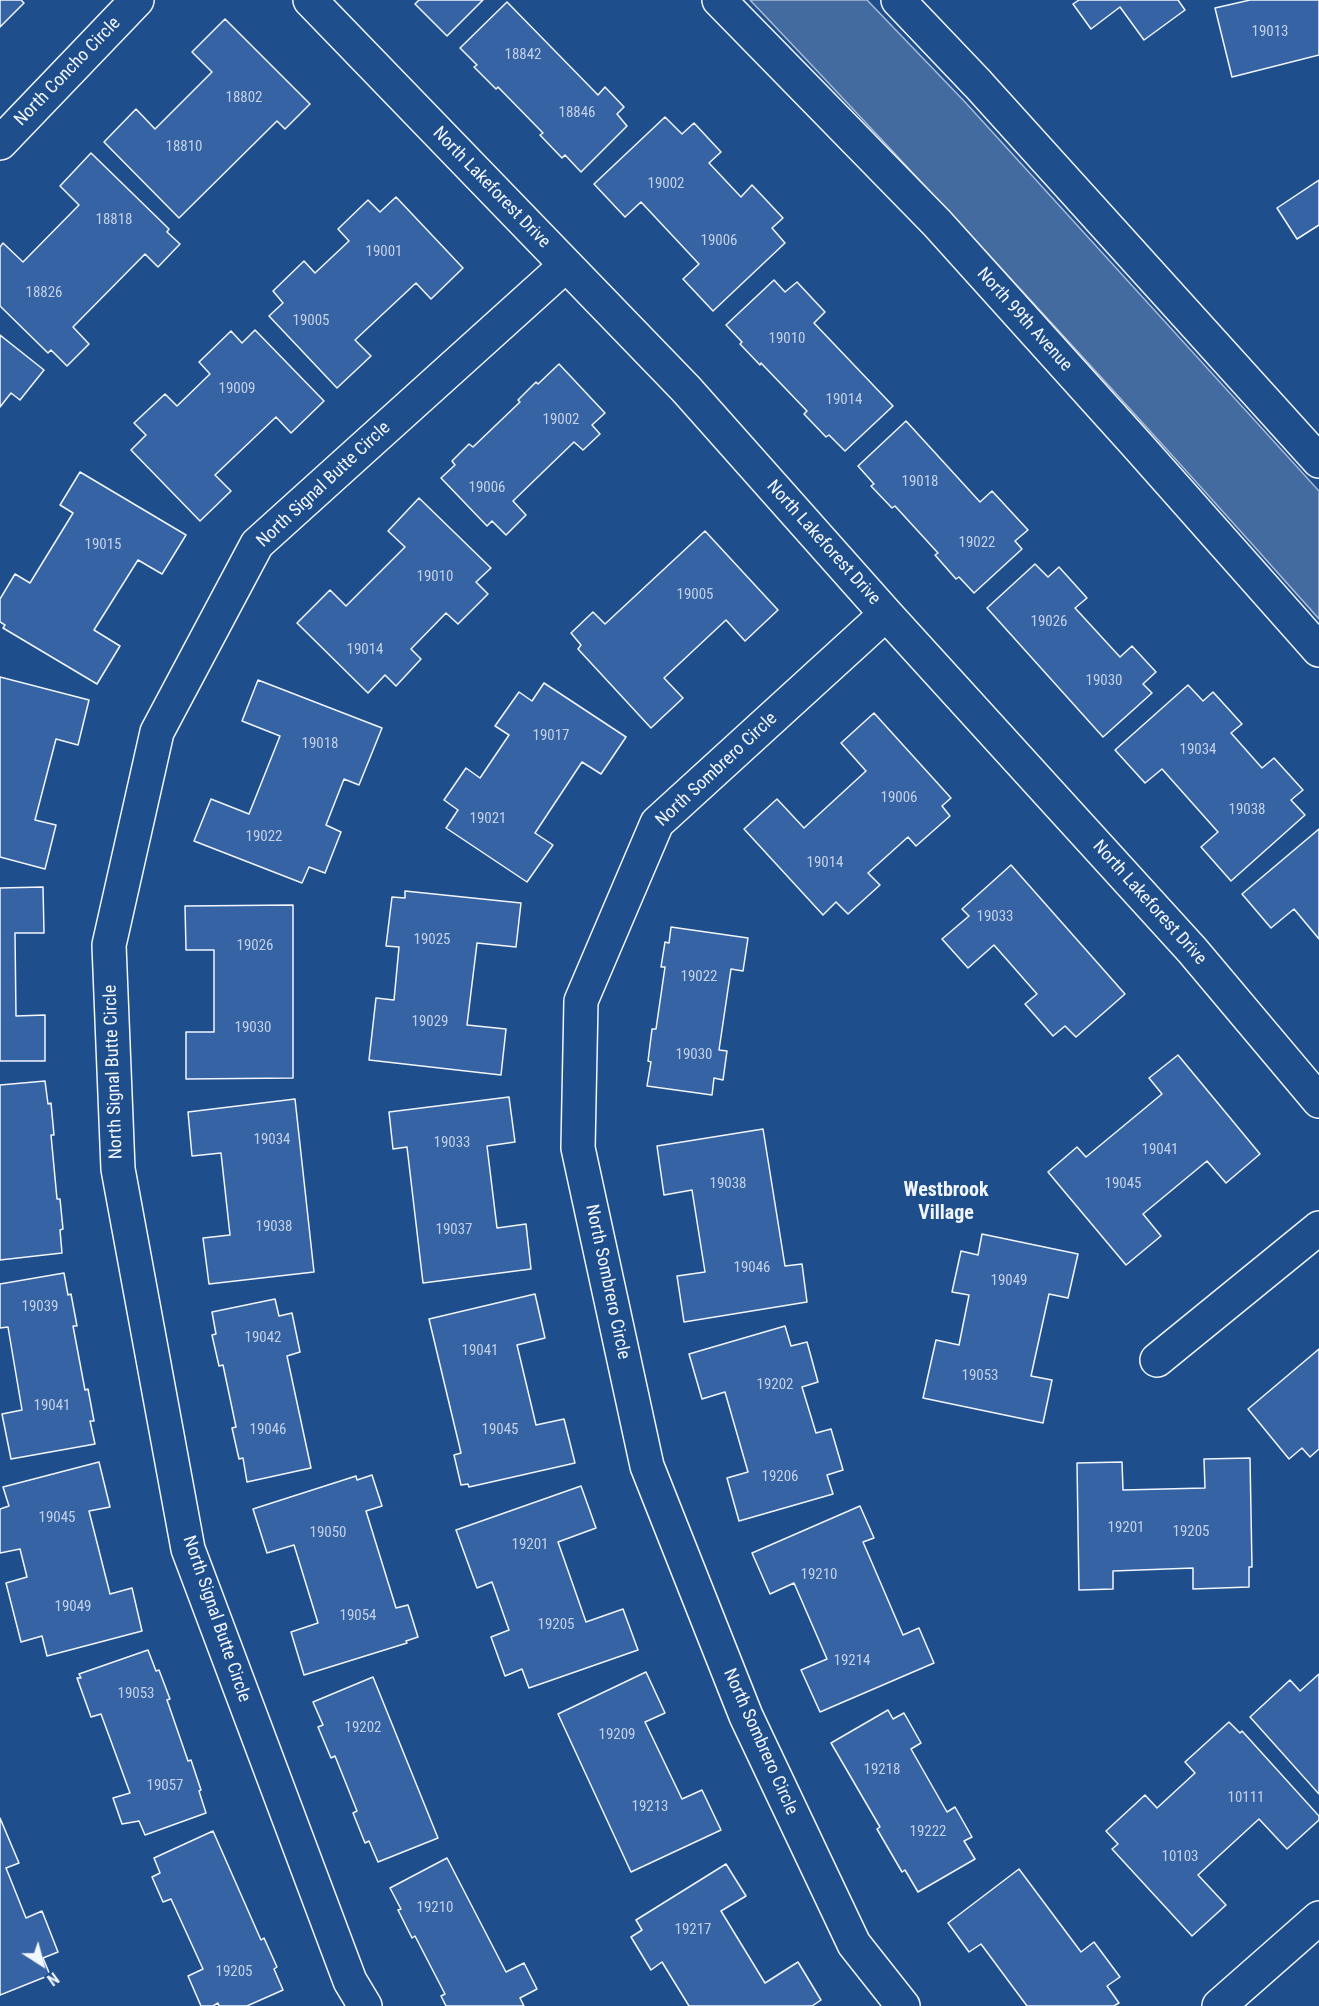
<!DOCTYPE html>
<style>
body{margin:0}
#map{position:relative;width:1319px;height:2006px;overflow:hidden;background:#1f4e8c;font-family:"Roboto Condensed",sans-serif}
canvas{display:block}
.north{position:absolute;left:12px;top:1934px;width:60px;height:60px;-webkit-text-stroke:4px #1f4e8c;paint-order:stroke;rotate:144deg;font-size:16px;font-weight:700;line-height:24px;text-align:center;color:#f2f6ff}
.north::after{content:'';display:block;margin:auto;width:21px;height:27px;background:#f2f6ff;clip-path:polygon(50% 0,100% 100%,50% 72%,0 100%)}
</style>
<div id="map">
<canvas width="1319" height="2006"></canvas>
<div class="north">N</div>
</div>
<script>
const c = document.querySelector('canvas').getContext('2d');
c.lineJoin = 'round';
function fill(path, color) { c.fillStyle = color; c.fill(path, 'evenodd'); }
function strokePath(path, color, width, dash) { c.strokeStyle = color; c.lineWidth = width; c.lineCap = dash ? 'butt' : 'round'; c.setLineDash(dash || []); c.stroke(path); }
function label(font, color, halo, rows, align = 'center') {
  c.font = font + ' "Roboto Condensed",sans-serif'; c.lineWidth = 4.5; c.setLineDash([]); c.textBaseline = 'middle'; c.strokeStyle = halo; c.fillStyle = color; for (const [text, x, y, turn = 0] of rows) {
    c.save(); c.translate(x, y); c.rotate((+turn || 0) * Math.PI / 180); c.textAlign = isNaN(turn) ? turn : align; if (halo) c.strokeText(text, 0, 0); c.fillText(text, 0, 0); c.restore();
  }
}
const water = new Path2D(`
 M750,0H867L965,102L1319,491V619C1133,410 943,203 750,0Z`);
const building = new Path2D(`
 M0,0H21L24,3L0,27Z
 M419,0H483L447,36L415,4Z
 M1079,0H1178L1185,10L1144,40L1120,7L1091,29L1073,4Z
 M1250,0H1319V55L1232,77L1215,8Z
 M507,2L598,95L605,87L624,107L617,114L627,126L581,172L565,155L562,158L540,135L543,133L498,87L496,89L474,67L477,65L460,48Z
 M225,19L310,104L285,129L277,121L179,218L104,142L136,109L155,129L212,72L192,52Z
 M665,117L682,134L694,123L721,152L709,163L741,197L752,185L783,218L772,228L785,243L713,311L683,279L699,264L641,202L625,217L594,184Z
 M91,153L169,229L167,232L180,244L158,267L145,254L73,327L89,344L67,366L51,350L48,353L0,306V247L3,243L23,262L79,205L60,186Z
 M1319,180V225L1297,239L1277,208Z
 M396,197L463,268L431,299L416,283L355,340L371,356L337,388L269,316L283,303L273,291L304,261L315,273L349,241L338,229L368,200L380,212Z
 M774,280L785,292L797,282L825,312L814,323L893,406L845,451L829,435L826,437L804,414L807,411L761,363L760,365L740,344L742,342L726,325Z
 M255,330L324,401L291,433L276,417L215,475L231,491L200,521L131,450L146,435L134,423L165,394L177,406L210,374L199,362L231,331L242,343Z
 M0,335L44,370L20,400L11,393L0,407Z
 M559,364L605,413L592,425L600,434L583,450L574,442L513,501L526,515L506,535L492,521L487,526L441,478L455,465L452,461L469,444L473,447L520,402L518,400L536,382L538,384Z
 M906,421L980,502L992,491L1028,530L1015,541L1022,549L974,593L959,577L956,579L935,555L938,553L895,506L892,508L871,486L874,484L858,466Z
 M80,472L186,535L162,574L138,560L94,630L120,646L97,684L3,628L5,625L0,622V599L15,574L30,583L73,513L60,505Z
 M419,498L491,568L476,582L488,594L458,624L446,613L411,649L421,659L396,686L385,675L368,693L297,623L330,590L346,606L405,547L388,531Z
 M705,531L778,610L745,641L726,620L664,678L683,698L651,728L578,649L581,645L571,633L593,612L605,624Z
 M1035,564L1048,577L1059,567L1087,598L1075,608L1120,657L1132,646L1156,672L1143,684L1152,693L1103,737L987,608Z
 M0,677L89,700L78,745L56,739L35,820L56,825L45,869L0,857Z
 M258,680L382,728L359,785L344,779L326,825L341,832L325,873L309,867L302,883L194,841L211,799L249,814L280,736L242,721Z
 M544,683L626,737L601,774L582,762L535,833L553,845L527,882L446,828L458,810L444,800L466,768L480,778L509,735L495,726L519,692L532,701Z
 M1188,685L1203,701L1213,692L1242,724L1231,733L1262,768L1274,758L1303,790L1291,800L1305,815L1231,881L1201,847L1218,832L1162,769L1145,783L1115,750Z
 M874,713L951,798L942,806L950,816L916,846L908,837L868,873L880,885L848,914L836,902L823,915L744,829L777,799L804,828L866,771L841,743Z
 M1319,829V939L1294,909L1271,928L1242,894Z
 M1011,865L1125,994L1076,1037L1065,1026L1053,1036L1025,1004L1037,994L994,945L968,968L942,939L969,916L962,909Z
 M43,887L44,933H15L16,1016L45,1015V1061H0V888Z
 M405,891L521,903L516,947L477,943L467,1025L506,1029L501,1075L369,1060L376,998L394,1000L399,947L386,946L392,897L405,898Z
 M293,905V1078L186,1079V1032H214V950H186L185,906Z
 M671,927L748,938L743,971L731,969L719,1050L727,1051L723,1080L714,1078L712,1095L647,1086L651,1062L648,1061L652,1029H656L665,967H661L665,942L669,943Z
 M1178,1055L1260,1154L1226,1183L1207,1161L1143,1214L1161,1236L1126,1265L1048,1172L1077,1147L1086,1157L1162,1094L1149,1078Z
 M45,1081L48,1104L51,1103L54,1135H51L57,1199H60L63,1229L60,1230L62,1253L0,1260V1085Z
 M509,1097L515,1142L487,1146L497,1228L526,1224L531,1269L423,1283L407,1147L393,1149L389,1112Z
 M295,1099L314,1272L209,1284L203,1238L230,1235L221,1153L192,1156L188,1112Z
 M763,1129L785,1266L802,1264L807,1302L684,1322L677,1276L705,1272L692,1190L664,1195L657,1146Z
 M982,1234L1078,1254L1068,1298L1049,1294L1031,1376L1052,1380L1043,1423L923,1398L936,1340L959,1345L969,1295L952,1292L961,1251L978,1255Z
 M64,1273L68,1295L71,1294L77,1326H73L85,1390L88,1389L94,1421H90L95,1444L11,1459L2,1414L22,1410L8,1327L0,1328V1284Z
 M535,1294L545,1338L517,1345L536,1425L564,1419L575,1463L469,1487L468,1484L461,1485L454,1455L461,1453L429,1319Z
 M275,1299L279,1316L292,1313L300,1352L287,1356L311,1468L247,1482L243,1458L239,1459L232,1428L236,1427L223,1365L219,1366L212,1335L216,1334L212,1312Z
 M785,1326L791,1346L807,1342L818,1382L802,1387L816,1433L831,1429L843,1470L827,1475L833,1494L739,1521L727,1478L748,1472L725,1392L702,1399L689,1354Z
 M1319,1349V1449L1310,1457L1302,1448L1289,1459L1248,1409Z
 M1250,1458L1252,1567H1249V1587L1193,1589V1568L1113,1571V1589L1079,1590L1077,1463L1122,1462L1123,1490L1205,1488L1204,1459Z
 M99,1462L110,1507L89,1511L110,1594L132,1588L142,1631L47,1656L42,1636L21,1642L6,1583L27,1577L20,1549L0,1553V1509L9,1506L3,1487Z
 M372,1475L382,1506L366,1511L396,1608L408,1605L418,1637L406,1641L407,1643L304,1675L291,1632L318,1623L294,1545L267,1553L253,1509L356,1476L357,1480Z
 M581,1486L596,1528L558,1542L586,1622L623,1609L638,1650L529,1688L522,1669L505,1676L491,1637L509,1630L492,1582L477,1588L456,1530Z
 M860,1506L874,1538L863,1542L903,1635L919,1628L934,1663L820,1712L801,1670L827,1659L794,1583L770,1594L752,1553Z
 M148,1650L156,1671L159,1670L170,1699L167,1700L188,1761L191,1760L201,1790L199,1791L206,1813L145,1835L139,1821L122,1824L113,1798L130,1793L101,1714L91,1717L77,1678H81L79,1674Z
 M646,1672L665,1713L645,1722L682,1799L702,1790L721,1830L631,1872L558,1714Z
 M1319,1674V1794L1250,1717L1290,1680L1300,1691Z
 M373,1677L438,1838L378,1862L369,1841L365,1843L353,1813L357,1811L335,1756L331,1758L318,1727L323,1725L313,1702Z
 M888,1710L893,1719L904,1713L921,1743L911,1749L947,1812L955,1807L972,1837L964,1841L975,1859L918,1892L905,1870L902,1872L877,1829L880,1827L831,1743Z
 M1229,1722L1240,1733L1242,1731L1319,1816V1820L1287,1849L1259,1819L1198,1875L1226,1905L1192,1936L1112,1849L1118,1844L1106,1831L1145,1795L1157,1808L1195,1773L1185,1762Z
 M0,1818L19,1863L6,1868L26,1918L42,1911L58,1952L43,1958L50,1975L0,1995Z
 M213,1831L261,1940L264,1938L277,1967L274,1969L283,1990L247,2006H219L218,2003L213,2006H201L188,1976L203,1969L171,1899L163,1902L152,1877L160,1873L154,1858Z
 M447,1858L506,1972L524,1963L537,1989L520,1998L524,2006H446L441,1996L445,1994L415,1936L412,1938L398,1910L401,1909L390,1888Z
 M726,1864L746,1896L721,1911L765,1983L798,1962L821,2000L812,2006H689L662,1962L651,1970L631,1937L642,1930L636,1920Z
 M1019,1869L1081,1952L1094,1942L1120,1977L1107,1986L1119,2003L1114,2006H1027L981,1944L969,1952L948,1923Z`);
const street = new Path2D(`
 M310,0L686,389L886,614L1192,950L1319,1101
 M0,143L137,0
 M886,614L657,823L581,1001L578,1148L647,1466L746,1716L854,1944L903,2006
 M1157,1360L1319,1228
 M365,2006L350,1981L188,1549L118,1169L109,945L157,732L257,544L565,266
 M1219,2006L1319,1918`);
const secondary = new Path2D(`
 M719,0L937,223L1138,446L1319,650
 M898,0L978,84L1319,461`);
const numberNames = [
 ["19013",1270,32],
 ["18842",523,55],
 ["18802",244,98],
 ["18846",577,113],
 ["18810",184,147],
 ["19002",666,184],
 ["18818",114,220],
 ["19006",719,241],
 ["19001",384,252],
 ["18826",44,293],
 ["19005",311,321],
 ["19010",787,339],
 ["19009",237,389],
 ["19014",844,400],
 ["19002",561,420],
 ["19018",920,482],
 ["19006",487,488],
 ["19022",977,543],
 ["19015",103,545],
 ["19010",435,577],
 ["19005",695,595],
 ["19026",1049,622],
 ["19014",365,650],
 ["19030",1104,681],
 ["19017",551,736],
 ["19018",320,744],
 ["19034",1198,750],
 ["19006",899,798],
 ["19038",1247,810],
 ["19021",488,819],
 ["19022",264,837],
 ["19014",825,863],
 ["19033",995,917],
 ["19025",432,940],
 ["19026",255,946],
 ["19022",699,977],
 ["19029",430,1022],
 ["19030",253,1028],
 ["19030",694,1055],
 ["19034",272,1140],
 ["19033",452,1143],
 ["19041",1160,1150],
 ["19038",728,1184],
 ["19045",1123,1184],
 ["19038",274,1227],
 ["19037",454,1230],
 ["19046",752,1268],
 ["19049",1009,1281],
 ["19039",40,1307],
 ["19042",263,1338],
 ["19041",480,1351],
 ["19053",980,1376],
 ["19202",775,1385],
 ["19041",52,1406],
 ["19046",268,1430],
 ["19045",500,1430],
 ["19206",780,1477],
 ["19045",57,1518],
 ["19201",1126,1528],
 ["19205",1191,1532],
 ["19050",328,1533],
 ["19201",530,1545],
 ["19210",819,1575],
 ["19049",73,1607],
 ["19054",358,1616],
 ["19205",556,1625],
 ["19214",852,1661],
 ["19053",136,1694],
 ["19202",363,1728],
 ["19209",617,1735],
 ["19218",882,1770],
 ["19057",165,1786],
 ["10111",1246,1798],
 ["19213",650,1807],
 ["19222",928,1832],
 ["10103",1180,1857],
 ["19210",435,1908],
 ["19217",693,1930],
 ["19205",234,1972]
];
const streetNames = [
 ["North Concho Circle",68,72,-46],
 ["North Lakeforest Drive",491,188,46],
 ["North 99th Avenue",1024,320,48],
 ["North Signal Butte Circle",324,485,-43],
 ["North Lakeforest Drive",823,543,48],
 ["North Sombrero Circle",717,770,-43],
 ["North Lakeforest Drive",1149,903,48],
 ["North Signal Butte Circle",114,1072,-92],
 ["North Sombrero Circle",607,1282,78],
 ["North Signal Butte Circle",216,1619,71],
 ["North Sombrero Circle",760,1742,66]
];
const neighbourhoodNames = [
 ["Westbrook",946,1191],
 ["Village",946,1214]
];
fill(water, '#446ba0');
strokePath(water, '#a8bbd7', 1.5);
fill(building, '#3563a3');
strokePath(building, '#f2f6ff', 1.5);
strokePath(street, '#f2f6ff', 36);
strokePath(secondary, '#f2f6ff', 36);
strokePath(street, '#1f4e8c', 33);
strokePath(secondary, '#1f4e8c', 33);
label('15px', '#c3d1e8', null, numberNames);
label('18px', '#f2f6ff', '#1f4e8c', streetNames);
label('bold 20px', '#f2f6ff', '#1f4e8c', neighbourhoodNames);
</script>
